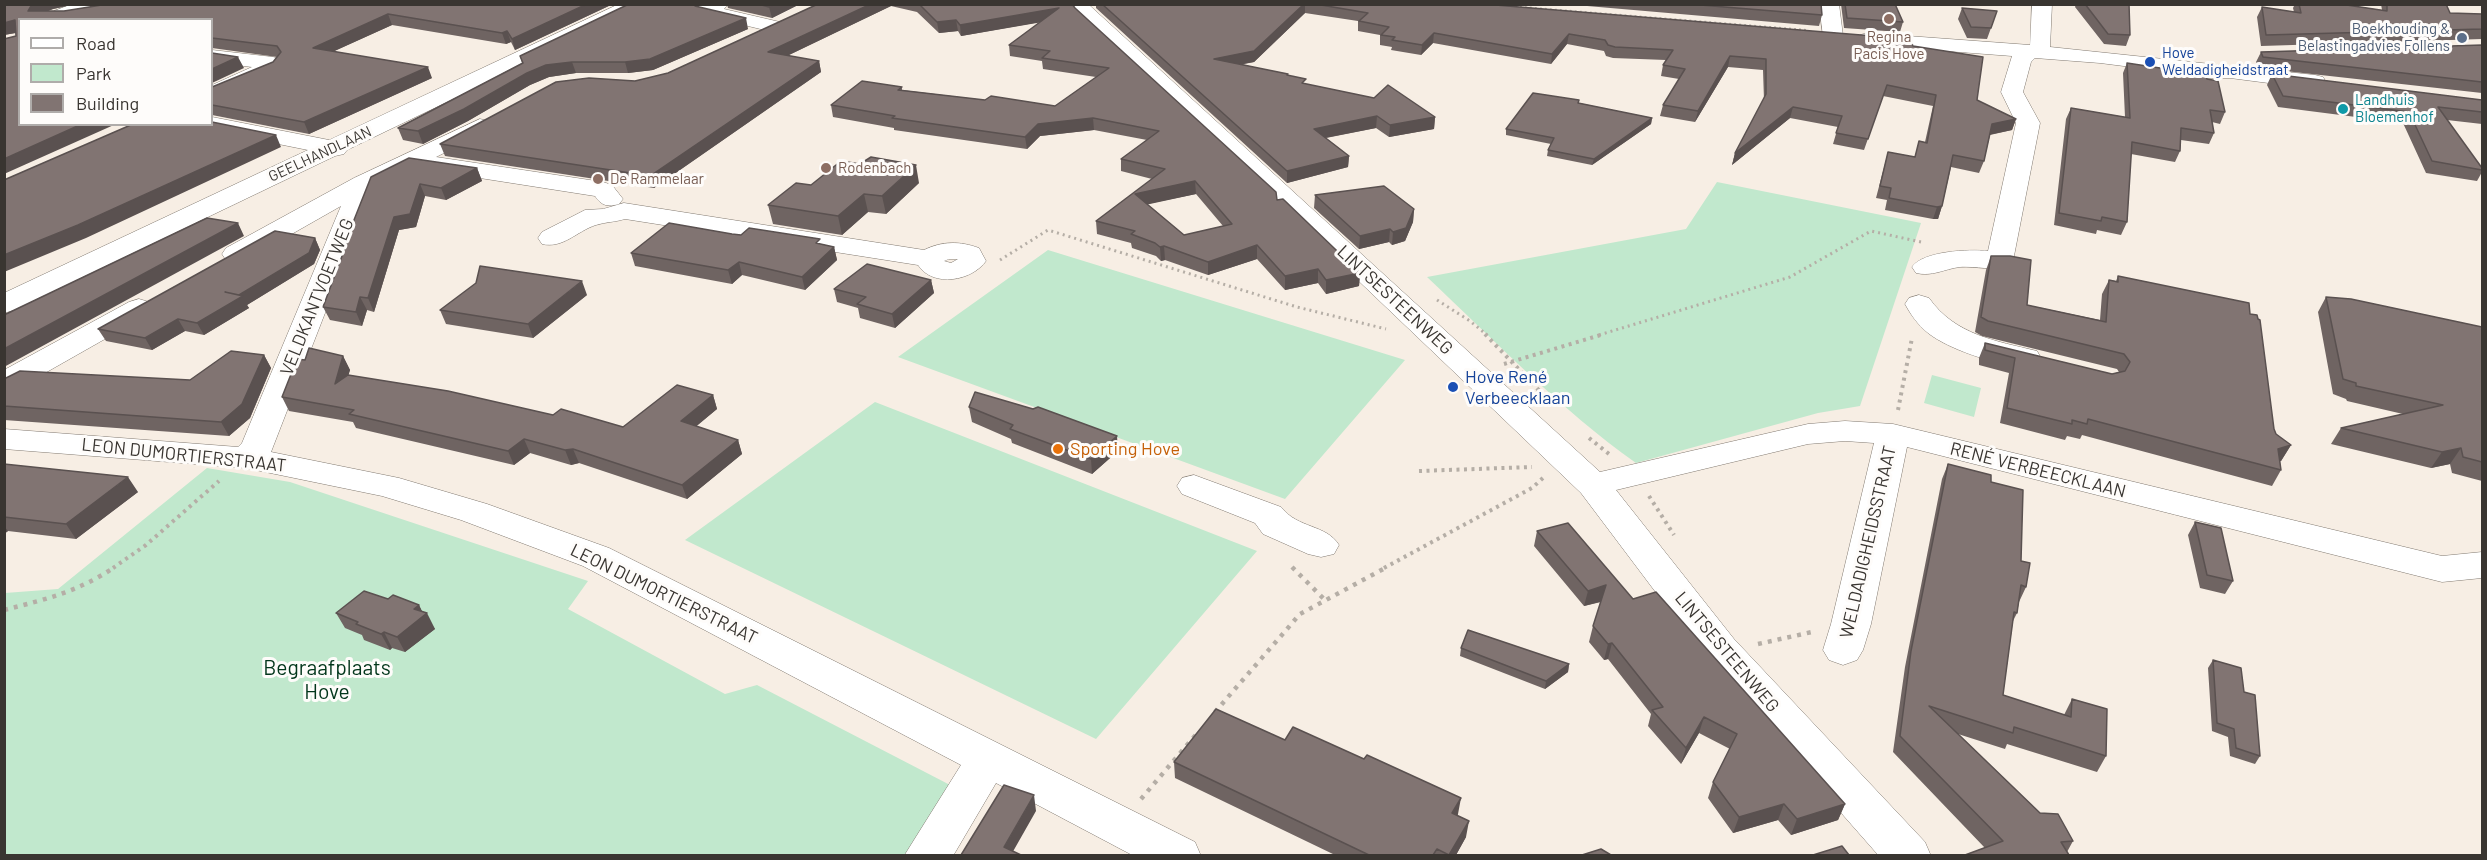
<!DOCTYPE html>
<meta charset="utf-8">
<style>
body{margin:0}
#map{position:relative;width:2487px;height:860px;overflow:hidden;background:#f7eee4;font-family:Barlow,sans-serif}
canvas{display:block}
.frame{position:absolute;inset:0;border:6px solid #393531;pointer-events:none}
.legend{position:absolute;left:18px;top:18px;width:195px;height:108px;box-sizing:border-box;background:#fefcfa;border:2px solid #afacaa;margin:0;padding:8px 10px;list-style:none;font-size:18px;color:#393531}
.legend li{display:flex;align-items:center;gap:12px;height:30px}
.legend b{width:30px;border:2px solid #afacaa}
</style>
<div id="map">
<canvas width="2487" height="860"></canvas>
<div class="frame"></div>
<ul class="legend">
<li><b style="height:8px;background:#fff"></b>Road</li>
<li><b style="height:16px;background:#c1e8cd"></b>Park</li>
<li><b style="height:16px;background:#817472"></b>Building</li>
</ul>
</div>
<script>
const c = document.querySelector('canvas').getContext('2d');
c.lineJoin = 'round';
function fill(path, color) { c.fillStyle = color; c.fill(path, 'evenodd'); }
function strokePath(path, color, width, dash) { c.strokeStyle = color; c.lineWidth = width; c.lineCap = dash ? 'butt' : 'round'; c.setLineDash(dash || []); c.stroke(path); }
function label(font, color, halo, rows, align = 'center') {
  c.font = font + ' Barlow,sans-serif'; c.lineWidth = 6; c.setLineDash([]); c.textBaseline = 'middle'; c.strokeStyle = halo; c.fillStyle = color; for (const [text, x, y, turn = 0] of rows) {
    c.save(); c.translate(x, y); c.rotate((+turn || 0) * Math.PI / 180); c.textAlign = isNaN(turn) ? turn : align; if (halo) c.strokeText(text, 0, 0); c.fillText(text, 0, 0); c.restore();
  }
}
const green = new Path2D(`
 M1717,182L1921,223L1860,406L1818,413L1636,463C1560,409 1495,341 1427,277L1686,229Z
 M1048,250L1405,360L1285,499L898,357Z
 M1932,375L1981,388L1974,417L1924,403Z
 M875,402L1257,551L1096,739L685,540Z
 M207,468L290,482L588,581L568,609L725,694L757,685L952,786L906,855L5,856V593L58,589Z`);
const pathFar3 = new Path2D(`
 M1485,4L1807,30`);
const pathFar2 = new Path2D(`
 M1000,260L1048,230L1297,307L1386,329
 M1437,300L1470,321L1487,335
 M1599,335L1790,277L1871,231L1921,242`);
const pathFar1 = new Path2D(`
 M1485,334L1553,405
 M1504,364L1604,334
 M1898,410L1912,338
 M1589,438L1609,454
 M1419,471L1532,467
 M1649,496L1674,535
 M113,568L146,545L219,481
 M1384,568L1532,488L1543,478`);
const path = new Path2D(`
 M1292,567L1325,600
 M4,610C47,599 77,592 115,567
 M1758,644L1812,632
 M1215,712L1300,614L1387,567
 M1141,799L1199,731`);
const minor = new Path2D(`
 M72,4H100L98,8L67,20H44L54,11Z
 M619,4H644L642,8L347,150L344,154L335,156L14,310L4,313V293L308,150L204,129L201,124H212V117L329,140Z
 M701,4H728L724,9L780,22L783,26L780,30L773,32L698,14L695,10Z
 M1069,4H1088L1600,472L1808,424L1845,421L1893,424L2442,556L2482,552V578L2442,582L1907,447L1871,624L1863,650L1857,660L1843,665L1829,660L1823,650L1831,624L1874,443L1845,441L1808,444L1616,490L1734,639L1925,842L1931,856H1879L1706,659L1581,493L1195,125L1077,17Z
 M1819,4H1839L1843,36L1840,40H1826L1823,36Z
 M2032,4H2052L2050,47L2315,75L2323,77L2326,82L2323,87L2315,89L2230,78H2196L2187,74L2100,63L2035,58L2031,62L2023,92L2040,123L2013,261L2009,267C1993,271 1976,266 1960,267C1944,269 1932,277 1916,273L1912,267C1923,251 1969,249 1988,251L2016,123L2001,92L2012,56L1867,45L1860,43L1857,39L1860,35L1867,33L2030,45Z
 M212,50L273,57L280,59L284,63L277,71L212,100V85L252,67L212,62Z
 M480,119L488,121L492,126L488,131L436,157L603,182L612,185L623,199L619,204C607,207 602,206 595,196L435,171L426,169L424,163L374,187L271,452L399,478L487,504L609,548L1195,842L1201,856H1134L996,783L953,856H904L961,765L583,566L461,520L382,496L246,468L4,449V429L238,447L242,443L341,206L246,260L236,262L226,260L222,254L226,248L354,178Z
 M624,203L924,250C942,241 960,241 979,248L986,261C972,281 933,288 918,265L625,219C616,222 605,222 596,225C577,231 563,249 542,244L538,238L542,232L585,210L603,209ZM949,259H958L951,263L944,261Z
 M1919,295L1929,298C1955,335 1996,341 2037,351L2041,358L2037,365C2010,371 1949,350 1928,333C1918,325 1911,315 1905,304L1909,298Z
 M139,299L149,302L154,308L149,314L15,390L4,392V370L129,302Z
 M1194,475L1281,507C1298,529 1326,524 1339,545L1334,554L1321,557L1308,554L1263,534L1255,523L1182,494L1177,486L1182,478Z`);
const wall = new Path2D(`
 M4,4H76L53,9L47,11H64L108,4H613L515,50L511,42L506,44L392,25L334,51L432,78L309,134L212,115V87L273,62L277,57L212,48V20L16,36V33L4,35Z
 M629,4H698L697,6L748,29L653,70L628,73H576L549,77L530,85L468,121L423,144L403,140L398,128L522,63L520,56Z
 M727,4H800L772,18L728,8Z
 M818,4H1072L1075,8L1277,200L1360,273L1359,286L1326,294L1318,283L1285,290L1257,259L1208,275L1165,260L1161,261L1156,256L1132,248L1131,243L1097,234L1096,221L1152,179L1121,171V159L1147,140L1094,130L1040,136L1027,149L894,130V128L833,117L831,105L902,87V90L985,100L1055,106L1096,77L1043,69L1042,61L1010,56L1009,45L1040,22L961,36L958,31L939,33L917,12L891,6L787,56L819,61L821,72L654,188L445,156L440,144L635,81L668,73ZM1196,194L1223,226L1184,235L1147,204Z
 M1096,4H1483L1913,46L1977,100L2016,119L2012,130L1990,135L1984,161L1979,173L1951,167L1942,206L1938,219H1933L1885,210L1887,200L1876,198L1888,152L1915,157L1919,141L1925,142L1933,106L1883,96L1864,150L1833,144L1838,127L1790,118L1732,165L1735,153L1764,100L1763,70L1728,67L1695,122L1660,116L1663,105L1679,79L1661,76L1663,65L1666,60L1613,58L1606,56L1604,51L1567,44L1551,64L1433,43L1421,55L1391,50L1392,47L1380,45V35L1358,31V21L1305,13L1254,62L1242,64L1288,76L1306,84L1435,117L1434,129L1389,137L1376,128L1326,138L1349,156L1348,167L1287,183L1096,8Z
 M1564,4H1821L1822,15L1819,26Z
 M1841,4H1895L1903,22L1900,32L1844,28Z
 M2076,4H2129L2130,35L2126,46L2104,44L2075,7Z
 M2295,4H2340L2382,10L2381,4H2446L2450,13L2482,14V39L2261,46L2257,17L2262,7L2294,12L2293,8Z
 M1962,8L1991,28L1987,39L1967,38L1958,19Z
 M2482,45V93L2258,68L2256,62L2261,52Z
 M2127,63L2207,79L2225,112L2220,124L2212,122L2214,133L2209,144L2181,140L2180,151L2175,162L2131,154L2127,222L2121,235L2097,230L2096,234L2054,225L2066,119L2071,108L2125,117L2123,73Z
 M2272,74L2482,100V124L2447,120L2482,168V172L2477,181L2426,173L2403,123L2278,107L2267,85Z
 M1579,100V103L1652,118L1651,124L1592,165L1547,156L1548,150L1551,144L1506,135V129Z
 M477,168L482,181L446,200L425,196L416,227L399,230L374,312L367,310L362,326L330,320L323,307L353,227L352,225L371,177Z
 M919,183L886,214L868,212L842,235L773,224L768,205Z
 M1315,195L1414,209L1413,222L1405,241L1392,245L1389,242L1359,249L1314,208Z
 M732,234L821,244L834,247L837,260L805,290L742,275L732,284L635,266L631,253Z
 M315,238L320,250L314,264L247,305L249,308L204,335L185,331L152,350L106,341L98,329Z
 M1991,256L2027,305L2100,320L2102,294L2109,280L2116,281L2118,276L2250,314L2274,429L2276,434L2291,445L2281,461H2280L2281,470L2272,486L2082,435L2080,439L2067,436L2065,440L2000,423L2009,373L1979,365V358L1985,343L2112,374L2119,372L2117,369L1982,336L1975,332L1986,270Z
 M931,280L934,293L895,328L860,318L858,308L837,302L834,289Z
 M587,295L533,338L446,324L440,310Z
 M2326,297L2482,327V481L2452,473L2450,464L2431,468L2331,444L2341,428L2403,414L2347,401L2346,399L2333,394L2318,312Z
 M264,355L271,368L250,418L229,436L4,420V379L190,380Z
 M343,356L350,370L348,375L553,415L623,427L713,395L717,409L696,426L738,440L742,454L687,499L579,463L571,465L530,453L514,465L356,428L353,422L289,411L282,397L305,360Z
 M969,407L1033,409L1118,451L1092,474L1012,443L1011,439L972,422Z
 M4,464L138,492L76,539L8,531L4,534Z
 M1948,464L1991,482L2021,561L2026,587L2019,602L2017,613L2013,621L2003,695L2064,715L2072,699L2106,756L2097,772L2007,744L2005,749L1958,734L2040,813L2073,841L2067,852L1985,848L1893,752L1905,667L1942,479Z
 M2195,522L2233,581L2225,594L2200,588L2188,535Z
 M1537,531L1633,599L1845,804L1838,820L1791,835L1778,820L1733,833L1708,798L1713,782L1730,749L1699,733L1681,764L1648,726L1651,714L1608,659L1604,660L1589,642L1593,626L1601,602L1584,606L1534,546Z
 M388,599L419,605L422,612L435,629L405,652L392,648L390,650L364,640L362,635L345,628L336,613Z
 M1461,648L1569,664L1568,672L1545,689L1460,656Z
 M2213,660L2244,692L2260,756L2255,764L2230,756L2228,737L2212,731L2208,668Z
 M1285,740L1458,814L1457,816L1466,837L1456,855H1335L1175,778L1174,762Z`);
const shadedWall = new Path2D(`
 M32,4H76L53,9L39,15L28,11Z
 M587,4H613L515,50L512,39Z
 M775,4H800L772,18L769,7Z
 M871,4H891V6L770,64L768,52Z
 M1304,4H1305V13L1254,62L1214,70V59Z
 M1059,8L1060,19L961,36L960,25Z
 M388,14L392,25L317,59L313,48Z
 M746,18L748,29L653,70L628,73L625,62Z
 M15,20L20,32L4,35V23Z
 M956,20L958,31L939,33L937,22Z
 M507,31L511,42L506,44L502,33Z
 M1434,33L1433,43L1421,55L1422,45Z
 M1569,34L1567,44L1551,64L1552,54Z
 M1730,56L1728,67L1695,122L1698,111Z
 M238,57L244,68L212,83V69Z
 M819,61L821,72L654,188L650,176Z
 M572,62L576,73L549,77L530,85L468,121L423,144L418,131L527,73L546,65Z
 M428,67L432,78L309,134L304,122Z
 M1793,107L1790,118L1732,165L1735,153Z
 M1377,116L1376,128L1314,140V129Z
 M1435,117L1434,129L1389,137L1390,125Z
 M1093,118L1094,130L1040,136L1027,149L1025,137L1038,124Z
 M1652,118L1651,124L1592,165L1594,159Z
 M2016,119L2012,130L1988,135L1992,124Z
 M82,124H116L4,174V159Z
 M276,135L281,147L86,238L4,272V255Z
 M1349,156L1348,167L1287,183V171Z
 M916,165L919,183L886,214L882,196Z
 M477,168L482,181L446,200L441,188Z
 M1195,181L1196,194L1136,207L1135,194Z
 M420,184L425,196L416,227L399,230L374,312L368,298L394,217Z
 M864,194L868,212L842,235L838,216Z
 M1942,206L1938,219H1933L1937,207Z
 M1414,209L1413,222L1405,241L1392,245L1393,232Z
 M238,223L244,236L4,367V349Z
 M1390,229L1389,242L1359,249L1360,236Z
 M315,238L320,250L314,264L247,305L249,308L204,335L197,323L239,295Z
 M1257,245V259L1208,275V262Z
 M1164,246L1165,260L1161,261L1160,247Z
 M834,247L837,260L805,290L802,277Z
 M739,262L742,275L732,284L728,270Z
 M1318,269V283L1285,290V276Z
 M1360,273L1359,286L1326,294V280Z
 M931,280L934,293L895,328L892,314Z
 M582,281L587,295L533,338L528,324Z
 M360,297L367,310L362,326L356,312Z
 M178,319L185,331L152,350L145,338Z
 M264,355L271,368L250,418L229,436L221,422Z
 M343,356L350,370L342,398L335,384Z
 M713,395L717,409L686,435L681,421Z
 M1117,436L1118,451L1092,474L1091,459Z
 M524,439L530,453L514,465L508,451Z
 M738,440L742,454L687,499L682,485Z
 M2291,445L2281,461L2269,465L2278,449Z
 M2461,448L2450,464L2431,468L2442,452Z
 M573,449L579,463L571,465L565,450Z
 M128,477L138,492L76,539L66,524Z
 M4,526L8,531L4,534Z
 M1606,585L1603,601L1584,606L1588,591Z
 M419,605L424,615L427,613L435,629L405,652L397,637L414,609Z
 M384,632L392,648L390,650L381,634Z
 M1612,643L1608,659L1604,660L1608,644Z
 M1569,664L1568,672L1545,689L1546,681Z
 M1704,717L1699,733L1681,764L1686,748Z
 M1034,795L1036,811L1011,855L1004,847Z
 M1461,798L1458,814L1450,829L1452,813Z
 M1784,804L1778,820L1733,833L1739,817Z
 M1845,804L1838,820L1791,835L1797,819Z
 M1469,821L1466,837L1456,855H1449Z`);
const building = new Path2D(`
 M4,4H32L28,11H64L108,4H587L512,39L507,31L502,33L388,14L313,48L428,67L304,122L212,105V87L273,62L281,52L277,46L212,38V20H20V124H82L4,159V39L16,36L15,20L4,23Z
 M629,4H694L695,6L746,18L650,59L625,62H572L546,65L527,73L464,109L418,131L398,128L523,63L520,56Z
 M758,4H775L769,7Z
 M818,4H871L768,52L819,61L650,176L440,144L556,82L589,78L635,81L668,73Z
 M919,4H1072L1075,8L1276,192L1277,200L1283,199L1360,273L1326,280L1318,269L1285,276L1257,245L1208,262L1164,246L1160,247L1155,243L1131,234L1135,231L1096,221L1165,169L1121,159L1159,131L1093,118L1038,124L1025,137L892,118L895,116L831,105L862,81L902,87L898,90L985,100L991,96L1055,106L1109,68L1042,58L1050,51L1009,45L1059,8L960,25L956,20L937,22ZM1195,181L1232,224L1184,235L1135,194Z
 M1102,4H1304L1254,51L1214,59L1288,74L1287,75L1306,79L1302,83L1374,98L1388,85L1435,117L1390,125L1377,116L1314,129L1349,156L1287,171Z
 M1315,4H1483L1910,39L1913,46L1983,57L1977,100L2016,119L1992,124L1984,161L1953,155L1942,206L1937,207L1889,198L1891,188L1880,186L1888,152L1915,157L1919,141L1927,143L1936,95L1887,85L1868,139L1836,133L1842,116L1793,107L1735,153L1766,94V59L1730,56L1698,111L1663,105L1685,69L1663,65L1673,50L1615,47L1608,45L1605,40L1569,34L1552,54L1434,33L1422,45L1392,40L1395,37L1381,35L1389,27L1359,21L1368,13Z
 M1688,4H1821L1822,15Z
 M1845,4H1895L1903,22L1847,18Z
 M2085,4H2129L2130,35L2108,34Z
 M2299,4H2340L2387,11V4H2446L2450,13L2482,14V29L2266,35L2262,7L2301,13Z
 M1962,8L1997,11L1991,28L1971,27Z
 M2482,45V82L2263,57L2261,52Z
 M212,53L238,57L212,69Z
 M2127,63L2206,75L2207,79L2218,81L2225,112L2210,110L2214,133L2181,128L2180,151L2132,142L2127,222L2102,217L2101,221L2059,213L2071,108L2130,118Z
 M2272,74L2482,100V112L2438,107L2482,168V170L2432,161L2409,112L2283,96Z
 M1533,93L1579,100L1578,103L1652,118L1594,159L1548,150L1554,138L1506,129Z
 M212,122L276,135L78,225L4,255V180L133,124H212Z
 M871,157L916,165L882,196L864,194L838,216L768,205L796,183L811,185L841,161L860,164Z
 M409,158L477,168L441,188L420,184L410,214L394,217L368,298L360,297L356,312L323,307L354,224L352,225L371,177Z
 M1384,186L1414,209L1406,228L1393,232L1390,229L1360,236L1315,195Z
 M207,218L238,223L4,349V315Z
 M669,223L732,234L741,235L749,228L820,239L816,243L834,247L802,277L739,262L728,270L631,253Z
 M275,231L315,238L309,253L239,295L225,292L243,296L197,323L178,319L145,338L98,329Z
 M1991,256H2010L2031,260L2027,305L2106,322L2109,280L2118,282V276L2249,303L2250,314L2257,315L2258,319L2260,320L2274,429L2276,434L2291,445L2278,449L2281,470L2088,419L2087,424L2072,420V424L2007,408L2015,358L1985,350V343L2112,374L2125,371L2130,362L2124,354L1988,321L1981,317Z
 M867,264L931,280L892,314L857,304L866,297L834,289Z
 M480,266L582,281L528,324L440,310L476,283Z
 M2326,297L2351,299L2482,327V462L2463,457L2461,448L2442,452L2341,428L2443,405L2356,386V383L2343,379Z
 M309,348L343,356L335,384L348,375L448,391L553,415L561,409L623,427L677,385L713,395L681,421L738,440L682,485L573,449L565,450L524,439L508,451L349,414L354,410L282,397L297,359L305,360Z
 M231,351L264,355L242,404L221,422L4,406V379L20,371L190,380Z
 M975,392L1033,409L1038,407L1117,436L1091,459L1010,429L1013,425L969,407Z
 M4,464L128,477L66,524L4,517Z
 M1948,464L1991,475V482L2023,490L2021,561L2030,563L2026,587L2021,585L2017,613L2014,612L2003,695L2071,717L2072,699L2107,709L2106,756L2014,727L2013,733L1929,706L2040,813L2058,814L2073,841L2061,842L2069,855H1965L2003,841L1900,736L1911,651Z
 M2195,522L2221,528L2233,581L2207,575Z
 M1568,523L1633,599L1656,592L1845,804L1797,819L1784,804L1739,817L1713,782L1737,734L1704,717L1686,748L1652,710L1663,707L1612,643L1608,644L1593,626L1606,585L1588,591L1537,531Z
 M364,591L388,599L393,595L419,605L414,609L427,613L397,637L384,632L381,634L356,624L358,622L336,613Z
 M1468,630L1569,664L1546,681L1461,648Z
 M2213,660L2241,668L2244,692L2255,695L2260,756L2236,748L2234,729L2217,723Z
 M1216,709L1285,740L1293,727L1364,759L1367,755L1461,798L1452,813L1469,821L1449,855L1437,849L1433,855H1369L1174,762Z
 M1004,785L1034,795L1004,847L1021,855H961Z
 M1842,846L1849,855H1813Z
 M1601,849L1611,855H1582Z`);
const markers = [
 [1889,19,6,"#8d6e63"],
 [2462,38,6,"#5c6f8a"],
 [2150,62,6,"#1a4fb4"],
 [2343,109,6,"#0f9aa8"],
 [826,168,6,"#8d6e63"],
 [598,179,6,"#8d6e63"],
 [1453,387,6,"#1a4fb4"],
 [1058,449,6,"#e8710a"]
];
const farServicenames = [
 ["Boekhouding &",2450,29],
 ["Belastingadvies Follens",2450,46]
];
const farEducationnames = [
 ["Regina",1889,37,"center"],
 ["Pacis Hove",1889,54,"center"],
 ["Rodenbach",838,168],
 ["De Rammelaar",610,179]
];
const farTransitnames = [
 ["Hove",2162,53],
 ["Weldadigheidstraat",2162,70]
];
const farCulturenames = [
 ["Landhuis",2355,100],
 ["Bloemenhof",2355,117]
];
const farStreetnames = [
 ["GEELHANDLAAN",320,154,-25]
];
const streetNames = [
 ["VELDKANTVOETWEG",317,297,-68],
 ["LINTSESTEENWEG",1395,300,43],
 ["LEON DUMORTIERSTRAAT",184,455,6],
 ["RENÉ VERBEECKLAAN",2038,470,14],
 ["WELDADIGHEIDSSTRAAT",1868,542,-77],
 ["LEON DUMORTIERSTRAAT",664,594,26],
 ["LINTSESTEENWEG",1727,652,50]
];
const transitNames = [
 ["Hove René",1465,377],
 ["Verbeecklaan",1465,398]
];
const foodNames = [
 ["Sporting Hove",1070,449]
];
const nearParknames = [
 ["Begraafplaats",327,668],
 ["Hove",327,692]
];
fill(green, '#c1e8cd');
strokePath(minor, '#827a71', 1);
strokePath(pathFar3, '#b5aea6', 2, [2, 3]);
strokePath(pathFar2, '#b5aea6', 3, [2, 4]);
strokePath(pathFar1, '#b5aea6', 4, [3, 4.5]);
strokePath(path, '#b5aea6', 4.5, [4, 6]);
fill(minor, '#fff');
fill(wall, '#6f6462');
fill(shadedWall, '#5a5150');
fill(building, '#817472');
strokePath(building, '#5a5150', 1.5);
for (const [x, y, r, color] of markers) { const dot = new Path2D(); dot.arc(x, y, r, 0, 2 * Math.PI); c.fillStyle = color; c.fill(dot); strokePath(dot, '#fefcfa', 2); }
label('15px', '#4e5e75', '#fefcfa', farServicenames, 'right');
label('15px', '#785e54', '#fefcfa', farEducationnames, 'left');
label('15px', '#164399', '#fefcfa', farTransitnames, 'left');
label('15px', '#0d838f', '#fefcfa', farCulturenames, 'left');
label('15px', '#393531', '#fefcfa', farStreetnames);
label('18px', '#393531', '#fefcfa', streetNames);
label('18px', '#164399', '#fefcfa', transitNames, 'left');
label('18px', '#c56008', '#fefcfa', foodNames, 'left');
label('21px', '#02361b', '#fefcfa', nearParknames);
</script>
